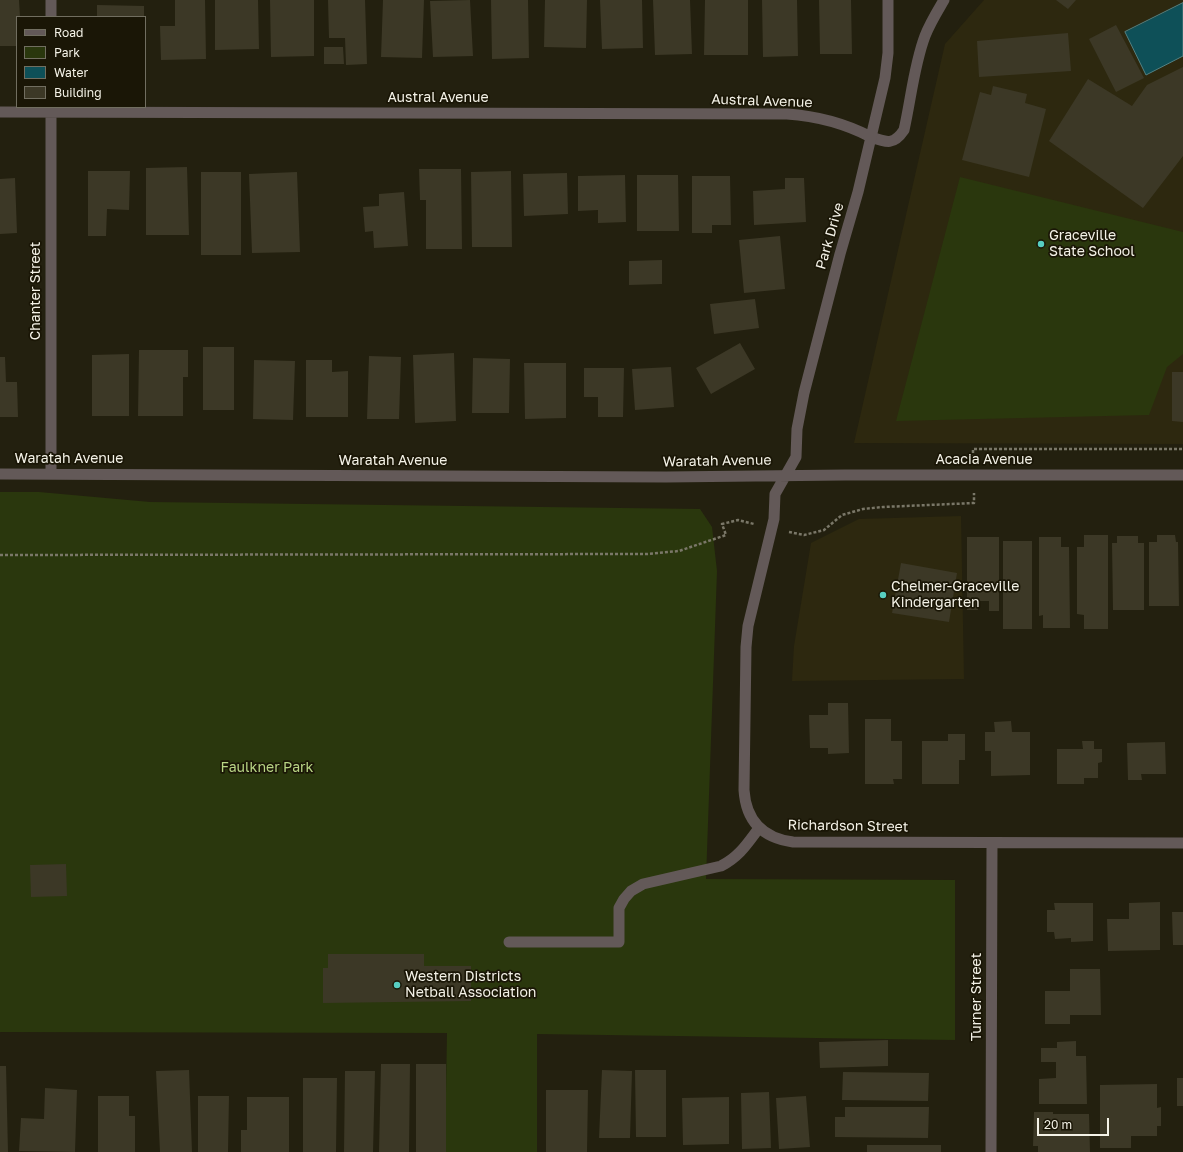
<!DOCTYPE html>
<style>
body{margin:0}
#map{position:relative;width:1183px;height:1152px;overflow:hidden;background:#23200f;font-family:"Golos Text",sans-serif}
canvas{display:block}
.legend{position:absolute;left:16px;top:16px;width:130px;height:92px;box-sizing:border-box;background:#1a1606;border:1px solid #716e60;margin:0;padding:5px 7px;list-style:none;font-size:12px;color:#f4f2e7}
.legend li{display:flex;align-items:center;gap:8px;height:20px}
.legend b{width:20px;border:1px solid #716e60}
.scale{position:absolute;left:1037px;top:1118px;width:72px;height:18px;box-sizing:border-box;border:2px solid #f4f2e7;border-top:0;padding-left:5px;font-size:12px;line-height:14px;white-space:nowrap;color:#f4f2e7;-webkit-text-stroke:3px #1a1606;paint-order:stroke}
</style>
<div id="map">
<canvas width="1183" height="1152"></canvas>
<ul class="legend">
<li><b style="height:5px;background:#635958"></b>Road</li>
<li><b style="height:11px;background:#2a370d"></b>Park</li>
<li><b style="height:11px;background:#0e5058"></b>Water</li>
<li><b style="height:11px;background:#3c3826"></b>Building</li>
</ul>
<div class="scale">20 m</div>
</div>
<script>
const c = document.querySelector('canvas').getContext('2d');
c.lineJoin = 'round';
function fill(path, color) { c.fillStyle = color; c.fill(path, 'evenodd'); }
function strokePath(path, color, width, dash) { c.strokeStyle = color; c.lineWidth = width; c.lineCap = dash ? 'butt' : 'round'; c.setLineDash(dash || []); c.stroke(path); }
function label(font, color, halo, rows, align = 'center') {
  c.font = font + ' "Golos Text",sans-serif'; c.lineWidth = 3.5; c.setLineDash([]); c.textBaseline = 'middle'; c.strokeStyle = halo; c.fillStyle = color; for (const [text, x, y, turn = 0] of rows) {
    c.save(); c.translate(x, y); c.rotate((+turn || 0) * Math.PI / 180); c.textAlign = isNaN(turn) ? turn : align; if (halo) c.strokeText(text, 0, 0); c.fillText(text, 0, 0); c.restore();
  }
}
const built = new Path2D(`
 M984,0H1183V444L854,443L945,44Z
 M961,516L964,679L792,681L794,646L811,543L859,519Z`);
const green = new Path2D(`
 M960,177L1183,232V354L1167,367L1149,415L896,421Z
 M0,492H39L150,502L700,509L712,527L717,571L706,879L955,880V1040L537,1034V1152H445L447,1033L0,1032Z`);
const water = new Path2D(`
 M1183,3V56L1146,75L1125,32Z`);
const building = new Path2D(`
 M0,0H19L20,17H17V46H0Z
 M175,0H205L206,59L161,60L160,26H175Z
 M215,0H258L259,49L215,50Z
 M270,0H314V56L271,57Z
 M328,0H365L367,64L346,65L345,38H329Z
 M383,0H424L422,58L381,57Z
 M470,0L473,56L433,57L430,1Z
 M491,0H528L529,58L492,59Z
 M545,0H587L586,48L544,47Z
 M600,0H642L643,48L602,49Z
 M653,0H690L692,54L655,55Z
 M705,0H748V55H704Z
 M762,0H797L798,56L763,57Z
 M819,0H851L852,54H820Z
 M1056,0H1076L1068,9Z
 M97,5L144,6V17H97Z
 M1116,25L1144,78L1116,92L1089,39Z
 M1068,33L1071,71L979,77L977,41Z
 M324,47H343L344,64H324Z
 M1183,67V156L1143,208L1049,141L1088,79L1132,106L1147,85Z
 M993,86L1027,94L1025,103L1046,109L1029,177L962,160L980,92L991,95Z
 M187,167L189,235H146V168Z
 M419,169H461L462,249H426V200H420Z
 M88,171H130L129,210L107,209L106,236H88Z
 M511,171L512,247H472L471,172Z
 M201,172H241V255H201Z
 M297,172L300,252L252,253L249,174Z
 M567,173L568,214L524,216L523,174Z
 M625,175L626,222L598,223V210L578,211V176Z
 M637,175H678L679,231H637Z
 M692,176H730L731,225H712V233H692Z
 M15,178L17,233L0,234V179Z
 M785,178H804L806,222L754,225L753,191L785,189Z
 M404,192L408,246L374,248L373,231L365,232L363,207L379,206V194Z
 M780,236L785,289L744,293L739,240Z
 M662,260V284L629,285V261Z
 M755,299L759,328L714,334L710,304Z
 M740,343L755,369L711,394L696,368Z
 M203,347H234V410H203Z
 M139,350H188V377H183V416H138Z
 M454,353L456,421L415,423L413,355Z
 M129,354V416H92V355Z
 M369,356L401,357L399,419H367Z
 M0,357H5L6,382H17L18,417H0Z
 M473,358L510,359L509,413H472Z
 M254,360L295,361L293,420L253,419Z
 M306,360H332V372L348,371V417H306Z
 M524,363H566V418L525,419Z
 M671,367L674,407L635,410L632,369Z
 M584,368H624L623,417H598V397H584Z
 M1172,372H1183V422L1172,421Z
 M1084,535H1108V629H1084V615L1077,614V547H1084Z
 M1157,535H1175L1176,542H1178L1179,606H1149V542H1157Z
 M1117,536H1138V543H1144V610H1113L1112,543H1117Z
 M967,537H999V611H989V601H977L978,610H967Z
 M1039,537H1061V547H1069L1070,628H1043V615L1039,616Z
 M1003,541H1032V629H1003Z
 M901,563L957,573L949,622L892,613Z
 M828,703H848L849,753L828,754V748H810L809,715H828Z
 M865,719H891V741H902V779H893L894,784H865Z
 M1011,721L1012,732H1030V775L991,776V751H985V732H995L994,722Z
 M948,734H965V760H959V784H922V741H948Z
 M1082,741H1094V749H1102V762L1098,763V778H1084V784H1057V749H1083Z
 M1165,742L1166,774H1141L1142,780H1128L1127,743Z
 M66,864L67,896L31,897L30,865Z
 M1160,902V950L1108,951L1107,919H1129V903Z
 M1054,903H1093V941L1071,942V938L1055,939L1054,932H1047V910H1055Z
 M1172,912H1183V945H1173Z
 M328,954H424V966H471V1001L323,1003V968H328Z
 M1070,969H1100L1101,1015H1070V1024H1045V991H1070Z
 M888,1040V1066L820,1068L819,1042Z
 M1076,1041V1056H1086L1087,1104H1039V1079L1056,1078V1062H1041V1048H1057V1042Z
 M381,1064H410L409,1152H379Z
 M416,1064H446V1152H416Z
 M0,1066H6L8,1152H0Z
 M189,1070L192,1152H160L156,1071Z
 M602,1070L632,1071L630,1138H599Z
 M635,1070H666V1137H636Z
 M345,1071H375L373,1152H344Z
 M843,1072L929,1073L928,1101L842,1100Z
 M303,1078H337L336,1152H303Z
 M1177,1078H1183V1106H1177Z
 M1157,1084V1108L1161,1107V1126H1157V1136H1131V1148H1100V1085Z
 M45,1088L77,1090L75,1152L19,1151L21,1118L44,1119Z
 M546,1090H588L587,1152H546Z
 M769,1092L771,1148L742,1149L741,1093Z
 M98,1096H129V1116H135V1152H98Z
 M198,1096H229L228,1152H198Z
 M806,1096L810,1147L779,1149L776,1098Z
 M247,1097H289V1152H241V1130H247Z
 M729,1097V1144L683,1145L682,1098Z
 M845,1107H929L928,1138L835,1137V1117H845Z
 M1034,1112H1053V1114H1089L1090,1152H1038V1146H1033Z
 M867,1145H941V1152H867Z`);
const path = new Path2D(`
 M973,458V449H1183
 M789,532L804,535L824,530L842,515L863,509L883,507L974,503V493
 M0,555L647,554L679,551L726,535L722,524L738,520L754,524`);
const service = new Path2D(`
 M871,137C887,143 894,145 904,130C911,99 914,65 925,36C930,23 937,12 944,0
 M509,942H619V908L624,899L631,891L643,884L721,866C739,857 747,844 759,828`);
const minor = new Path2D(`
 M51,0V17
 M888,0V53L885,78L858,192L840,254L804,393L797,429L796,457L775,494L774,519L748,626L746,647L744,790C746,821 763,838 793,842L1183,843
 M0,112L787,114C817,116 844,123 871,137
 M0,474L666,477L845,475H1183
 M51,474V107
 M991,1152L992,843`);
const markers = [
 [1041,244,4,"#57cec1"],
 [883,595,4,"#57cec1"],
 [397,985,4,"#57cec1"]
];
const streetNames = [
 ["Austral Avenue",438,98],
 ["Austral Avenue",762,101,2],
 ["Park Drive",830,236,-74],
 ["Chanter Street",36,291,-90],
 ["Waratah Avenue",69,459],
 ["Acacia Avenue",984,460],
 ["Waratah Avenue",393,461],
 ["Waratah Avenue",717,461,-1],
 ["Richardson Street",848,826,1],
 ["Turner Street",977,997,-90]
];
const poiNames = [
 ["Graceville",1049,236],
 ["State School",1049,252],
 ["Chelmer-Graceville",891,587],
 ["Kindergarten",891,603],
 ["Western Districts",405,977],
 ["Netball Association",405,993]
];
const parkNames = [
 ["Faulkner Park",267,768]
];
fill(built, '#2d280f');
fill(green, '#2a370d');
fill(water, '#0e5058');
strokePath(water, '#538183', 1);
fill(building, '#3c3826');
strokePath(path, '#7a7768', 2.5, [3, 2]);
strokePath(service, '#635958', 11);
strokePath(minor, '#635958', 11);
for (const [x, y, r, color] of markers) { const dot = new Path2D(); dot.arc(x, y, r, 0, 2 * Math.PI); c.fillStyle = color; c.fill(dot); strokePath(dot, '#1a1606', 1.5); }
label('14px', '#f4f2e7', '#1a1606', streetNames);
label('14px', '#f4f2e7', '#1a1606', poiNames, 'left');
label('14px', '#b8d484', '#1a1606', parkNames);
</script>
